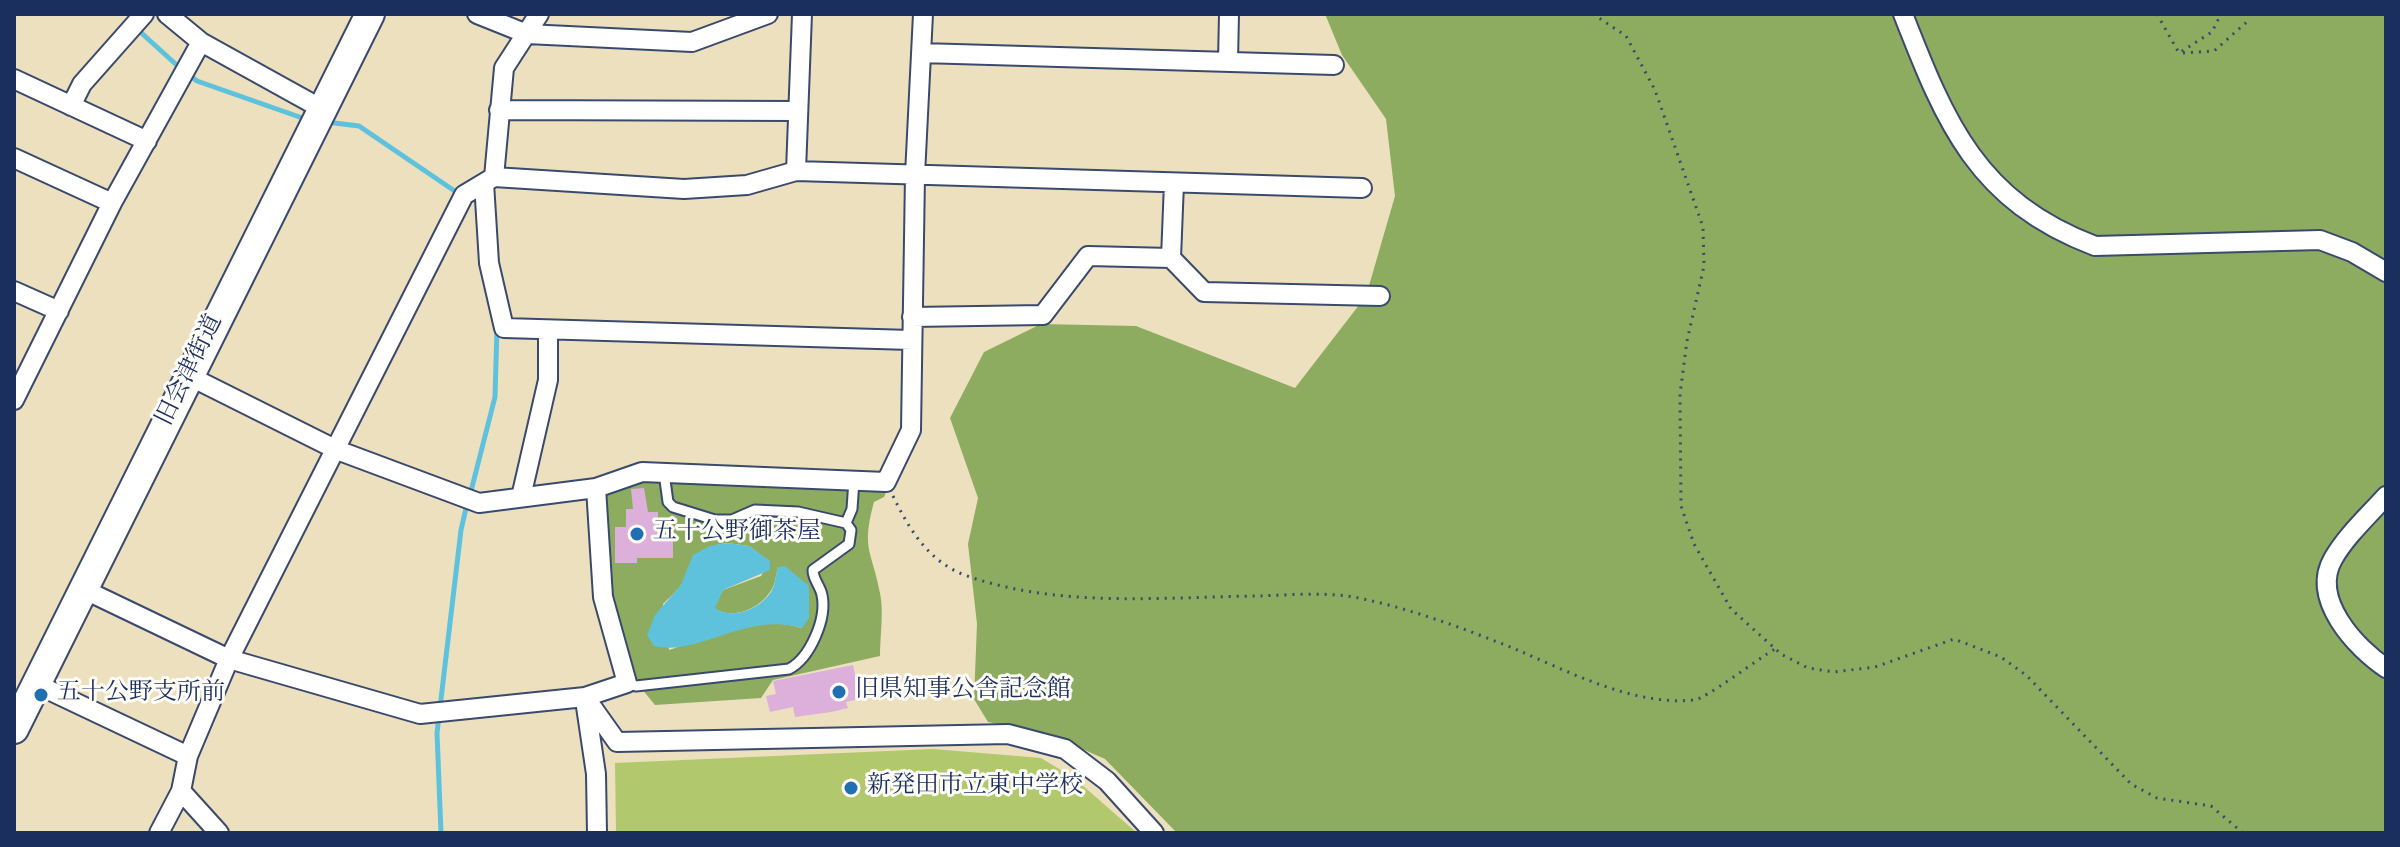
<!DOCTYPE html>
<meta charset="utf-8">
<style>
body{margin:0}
#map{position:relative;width:2400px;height:847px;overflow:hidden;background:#ede0bf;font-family:Vollkorn,serif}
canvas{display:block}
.frame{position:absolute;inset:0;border:16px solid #1b2f5e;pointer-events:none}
</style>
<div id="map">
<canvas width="2400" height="847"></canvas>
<div class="frame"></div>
</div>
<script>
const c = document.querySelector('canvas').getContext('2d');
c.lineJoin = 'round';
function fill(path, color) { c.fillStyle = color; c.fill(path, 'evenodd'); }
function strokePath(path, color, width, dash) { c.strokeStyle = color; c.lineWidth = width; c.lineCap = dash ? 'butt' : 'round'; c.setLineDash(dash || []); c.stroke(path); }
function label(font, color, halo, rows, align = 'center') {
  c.font = font + ' Vollkorn,"Noto Serif JP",serif'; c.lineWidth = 6; c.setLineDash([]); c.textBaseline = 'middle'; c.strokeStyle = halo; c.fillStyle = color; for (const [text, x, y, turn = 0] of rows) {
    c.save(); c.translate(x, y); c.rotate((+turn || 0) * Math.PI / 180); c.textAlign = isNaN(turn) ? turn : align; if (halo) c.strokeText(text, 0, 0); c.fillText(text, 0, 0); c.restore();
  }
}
const green = new Path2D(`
 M933,749L1041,758L1074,778L1137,833H616L615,763Z`);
const forest = new Path2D(`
 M1325,14H2386V833H1177L1105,759L1046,733L988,722L974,699L977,624L968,544L978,498L950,418L984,352L1041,324L1136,326L1295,388L1366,296L1395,196L1386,119L1342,55Z
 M647,480L877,488L886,492L884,497L874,502C861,550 872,550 880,593C884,612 880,636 880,656L773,680L761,698L655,705L632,677L610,595L605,493ZM727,543L749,546L769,561L761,576L723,590L714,608C732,620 758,610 770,592C775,586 776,575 778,567L802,628C758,614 711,636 669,650L663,604C669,598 677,591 682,584C698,558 690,549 727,543Z`);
const water = new Path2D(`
 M727,543L749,546L770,561V570L723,590L715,608C732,620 759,610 771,592C775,586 776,574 778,567L785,566L809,586V618L802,628C745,611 699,657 654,646L647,635L655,615L681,585L693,555L710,546Z`);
const stream = new Path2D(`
 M137,29L180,68
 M188,74L197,81L308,120
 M326,122L359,126L459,194
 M470,495L495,397L497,328
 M441,833L437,733L461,530L467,504`);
const building = new Path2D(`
 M644,488L648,512H658V541H673V558H637V563H615V527H626V509H633L631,489Z
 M853,665L857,684L865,682L868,697L846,702L848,708L831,712L795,717L793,707L770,712L766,696L776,694L773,681Z`);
const path = new Path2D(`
 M1593,14L1626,36L1655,90L1703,227L1704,266L1687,341L1680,394L1681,506L1694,544L1731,609L1781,654L1808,668L1834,672L1875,667L1954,639L2001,657L2027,676L2131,784L2157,798L2211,806L2243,833
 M2157,14L2179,53L2212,32L2221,14
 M2183,53L2214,51L2249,20
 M893,496C910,531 930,564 970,577C1063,608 1161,597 1258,596C1289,595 1323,592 1354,597C1409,608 1463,628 1515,649C1570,672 1633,706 1694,700C1704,700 1759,658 1775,649`);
const lane = new Path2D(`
 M846,523L852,509L854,480
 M627,683L636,686L789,669C810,658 827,619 822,595C820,585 813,580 813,570L849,544L851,530L846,523L798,512L755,510L732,520H715L673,507L668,502L664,473`);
const street = new Path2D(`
 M167,14L201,42L322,109
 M477,14L527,34L692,42L768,14
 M1903,14C1946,124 1977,201 2095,246L2320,240L2352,252L2386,272
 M921,53L1334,65
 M1228,61L1229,14
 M14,79L147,141
 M71,106L82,84L144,14
 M499,110L798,111
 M14,158L112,203
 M796,171L802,14
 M494,177L504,68L539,14
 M484,183L489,263L504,328L911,340
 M1171,258L1174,183
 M14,291L59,311
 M912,317L1043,315L1088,256L1171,258L1204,292L1380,296
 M189,376L337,450L479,503L596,488L642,472L886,482L911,430L915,175L923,14
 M14,400L112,203L201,42
 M2386,496C2368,516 2346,536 2333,559C2310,599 2356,648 2386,668
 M521,497L548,380V330
 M83,589L229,659L420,714L585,697L627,683L603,597L596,488
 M36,684L188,756
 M585,697L617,742L1008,734L1065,749L1107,781L1154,833
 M585,700L596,774L597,833
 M181,791L219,833
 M159,833L181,791L188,756L229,659L464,195L494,177L684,189L747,185L796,171L1362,188`);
const primary = new Path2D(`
 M14,729L370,14`);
const markers = [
 [637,534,8,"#1f6fb2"],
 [839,692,8,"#1f6fb2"],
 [41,695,8,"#1f6fb2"],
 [851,788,8,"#1f6fb2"]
];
const streetNames = [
 ["旧会津街道",191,371,-64]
];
const poiNames = [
 ["五十公野御茶屋",653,534],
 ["旧県知事公舎記念館",855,692],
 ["五十公野支所前",57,695],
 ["新発田市立東中学校",867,788]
];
fill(green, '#b2c86c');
fill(forest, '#8dac60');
fill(water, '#5fc2dd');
strokePath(stream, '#5fc2dd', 5);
fill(building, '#dcb0da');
strokePath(lane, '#3a4a6d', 13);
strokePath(street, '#3a4a6d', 22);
strokePath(primary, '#3a4a6d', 32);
strokePath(path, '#3a4a6d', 3, [2, 6]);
strokePath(lane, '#fff', 9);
strokePath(street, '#fff', 18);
strokePath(primary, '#fff', 28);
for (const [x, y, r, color] of markers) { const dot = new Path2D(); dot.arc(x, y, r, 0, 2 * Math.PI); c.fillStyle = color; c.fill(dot); strokePath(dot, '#fdfcf7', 3); }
label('24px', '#1b2f5e', '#fdfcf7', streetNames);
label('24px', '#1b2f5e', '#fdfcf7', poiNames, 'left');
</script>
